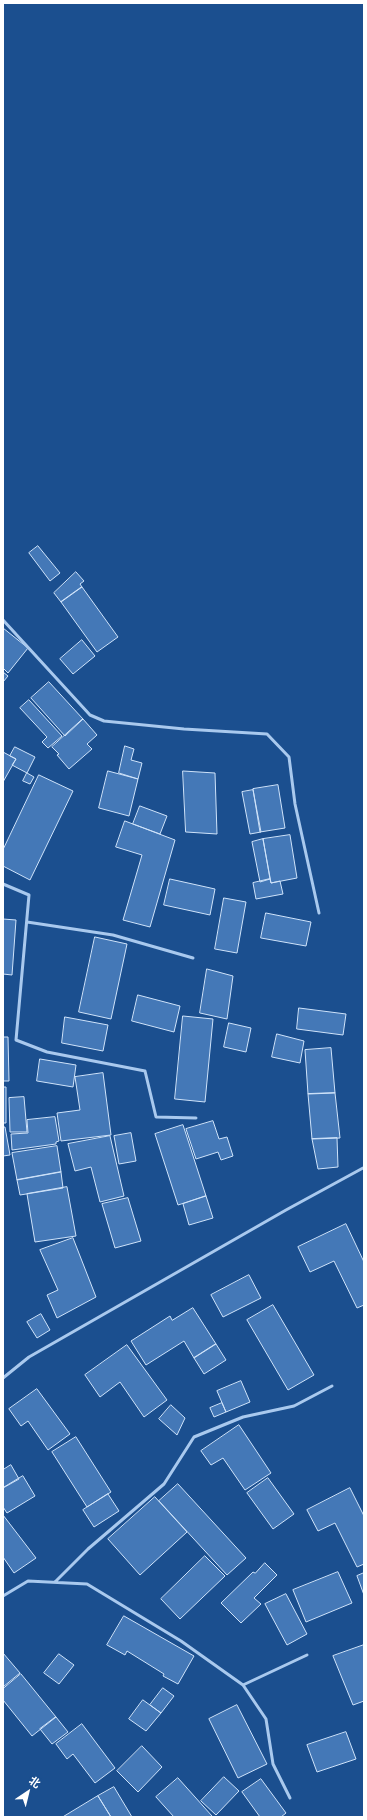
<!DOCTYPE html>
<meta charset="utf-8">
<style>
body{margin:0}
#map{position:relative;width:367px;height:1820px;overflow:hidden;background:#1b4f8f;font-family:Quicksand,"Noto Sans SC",sans-serif}
canvas{display:block}
.frame{position:absolute;inset:0;border:4px solid #fff;pointer-events:none}
.north{position:absolute;left:8px;top:1772px;width:40px;height:40px;-webkit-text-stroke:3px #1b4f8f;paint-order:stroke;rotate:35deg;font-size:11px;font-weight:700;line-height:16px;text-align:center;color:#fff}
.north::after{content:'';display:block;margin:auto;width:14px;height:18px;background:#fff;clip-path:polygon(50% 0,100% 100%,50% 72%,0 100%)}
</style>
<div id="map">
<canvas width="367" height="1820"></canvas>
<div class="frame"></div>
<div class="north">北</div>
</div>
<script>
const c = document.querySelector('canvas').getContext('2d');
c.lineJoin = 'round';
function fill(path, color) { c.fillStyle = color; c.fill(path, 'evenodd'); }
function strokePath(path, color, width, dash) { c.strokeStyle = color; c.lineWidth = width; c.lineCap = dash ? 'butt' : 'round'; c.setLineDash(dash || []); c.stroke(path); }
const building = new Path2D(`
 M38,546L60,573L50,581L29,553Z
 M76,572L84,581L80,584L82,587L61,602L54,593Z
 M82,587L118,637L97,652L61,602Z
 M3,628L28,648L8,673L3,668Z
 M82,640L95,656L73,674L60,659Z
 M3,672L8,676L3,682Z
 M49,682L83,719L65,736L31,698Z
 M29,700L62,736L48,748L42,742L47,737L20,708Z
 M83,719L97,735L87,744L92,749L69,769L57,755L59,754L52,747Z
 M125,746L134,749L131,760L142,763L138,779L119,773Z
 M15,747L35,757L27,773L12,765L16,759L10,756Z
 M3,752L16,759L3,782Z
 M108,771L138,779L129,816L99,808Z
 M183,771L215,773L217,834L186,832Z
 M27,773L34,777L30,784L23,781Z
 M39,775L73,791L30,880L3,866V850Z
 M278,785L285,828L260,832L253,789Z
 M253,790L261,832L250,834L242,792Z
 M140,806L167,816L160,834L133,824Z
 M125,821L175,840L150,927L123,920L142,855L116,847Z
 M290,835L297,878L271,883L263,839Z
 M263,839L270,879L260,882L252,842Z
 M170,879L215,889L210,915L164,905Z
 M270,879L271,883L280,881L283,894L256,899L253,883Z
 M224,898L246,902L237,953L215,949Z
 M266,913L311,922L306,946L261,938Z
 M3,919L16,920L12,975L3,974Z
 M95,937L127,944L111,1019L79,1012Z
 M207,969L233,976L227,1019L200,1013Z
 M138,995L180,1006L174,1032L132,1021Z
 M299,1008L346,1014L343,1035L297,1029Z
 M183,1016L213,1019L205,1102L175,1099Z
 M65,1017L108,1025L103,1051L62,1043Z
 M229,1023L251,1028L246,1052L224,1047Z
 M277,1034L304,1041L300,1063L272,1057Z
 M3,1037H8L9,1081H3Z
 M331,1048L335,1093L308,1094L305,1050Z
 M40,1059L76,1065L73,1087L37,1081Z
 M103,1073L111,1135L61,1141L57,1113L80,1110L75,1077Z
 M3,1087H6V1123H3Z
 M335,1093L340,1138L312,1139L308,1094Z
 M24,1097L27,1132H10L9,1098Z
 M55,1117L59,1141L56,1142V1144L12,1150L11,1134L28,1133L27,1120Z
 M213,1121L219,1139L227,1137L233,1156L221,1160L218,1152L196,1159L186,1129Z
 M183,1125L206,1196L178,1205L155,1134Z
 M3,1127H5L10,1155L3,1156Z
 M131,1133L136,1161L119,1164L114,1136Z
 M110,1136L124,1196L100,1202L91,1167L75,1171L68,1144Z
 M337,1138L338,1167L318,1169L312,1139Z
 M57,1146L61,1172L17,1180L12,1153Z
 M61,1172L63,1188L20,1195L17,1180Z
 M67,1187L76,1236L35,1242L27,1194Z
 M206,1196L213,1218L189,1225L183,1204Z
 M128,1198L141,1241L115,1248L102,1204Z
 M346,1224L364,1262V1305L357,1308L334,1261L310,1272L298,1247Z
 M73,1238L96,1297L57,1318L47,1295L58,1290L40,1250Z
 M249,1275L261,1298L223,1317L211,1295Z
 M273,1305L314,1375L288,1390L247,1320Z
 M193,1308L216,1344L194,1358L184,1341L146,1365L131,1341L170,1316L172,1320Z
 M41,1314L50,1330L37,1338L27,1322Z
 M216,1344L226,1360L204,1374L194,1358Z
 M127,1345L167,1400L144,1417L120,1382L100,1397L85,1375Z
 M241,1381L250,1402L226,1412L217,1391Z
 M37,1389L70,1434L48,1450L28,1421L21,1426L9,1409Z
 M222,1403L226,1412L214,1417L210,1408Z
 M171,1405L185,1418L177,1435L159,1419Z
 M239,1425L271,1473L245,1490L223,1458L211,1465L201,1451Z
 M76,1437L111,1492L87,1507L52,1452Z
 M11,1465L19,1479L3,1488V1470Z
 M23,1476L35,1496L7,1513L3,1507V1488Z
 M268,1478L294,1514L273,1529L247,1493Z
 M178,1484L246,1558L227,1575L159,1501Z
 M350,1488L364,1516V1564L357,1567L335,1523L318,1531L307,1510Z
 M108,1494L119,1511L94,1527L83,1510Z
 M155,1497L187,1532L140,1575L108,1539Z
 M3,1515L36,1558L14,1573L3,1557Z
 M205,1556L225,1576L180,1619L161,1599Z
 M265,1563L277,1575L254,1598L261,1604L241,1623L221,1603L253,1572L255,1573Z
 M338,1572L352,1603L306,1622L293,1590Z
 M364,1573V1595L357,1576Z
 M286,1594L307,1634L287,1645L265,1604Z
 M124,1616L194,1656L178,1684L163,1676L164,1674L127,1651L125,1655L107,1645Z
 M364,1645V1701L353,1705L333,1656Z
 M3,1653L20,1673L3,1687Z
 M59,1654L74,1665L59,1684L44,1673Z
 M21,1674L56,1717L32,1736L3,1700V1689Z
 M163,1688L174,1696L161,1713L150,1705Z
 M143,1700L161,1713L146,1731L129,1719Z
 M237,1705L267,1764L238,1778L209,1719Z
 M56,1717L68,1732L52,1744L40,1729Z
 M82,1724L115,1768L95,1783L73,1754L67,1759L56,1744Z
 M346,1732L356,1759L317,1772L307,1745Z
 M142,1746L162,1767L138,1792L117,1771Z
 M224,1777L239,1791L216,1815L201,1801Z
 M178,1778L212,1816L211,1817H174L156,1797Z
 M261,1779L286,1813L281,1817H260L242,1792Z
 M114,1787L132,1817H111L98,1796Z
 M98,1796L111,1817H63Z`);
const lane = new Path2D(`
 M3,620L90,715L104,721L184,729L267,734L289,757L295,804L319,913
 M3,884L29,895L16,1040L47,1052L145,1071L156,1117L196,1118
 M27,922L113,935L193,958
 M3,1378L29,1357L286,1210L363,1168
 M55,1582L88,1549L164,1484L194,1437L243,1417L294,1406L332,1386
 M3,1596L28,1581L87,1584L181,1641L243,1685L266,1719L273,1764L290,1798
 M243,1685L307,1655`);
fill(building, '#4478b7');
strokePath(building, '#cfe3fa', 1);
strokePath(lane, '#a9c9ee', 3);
</script>
